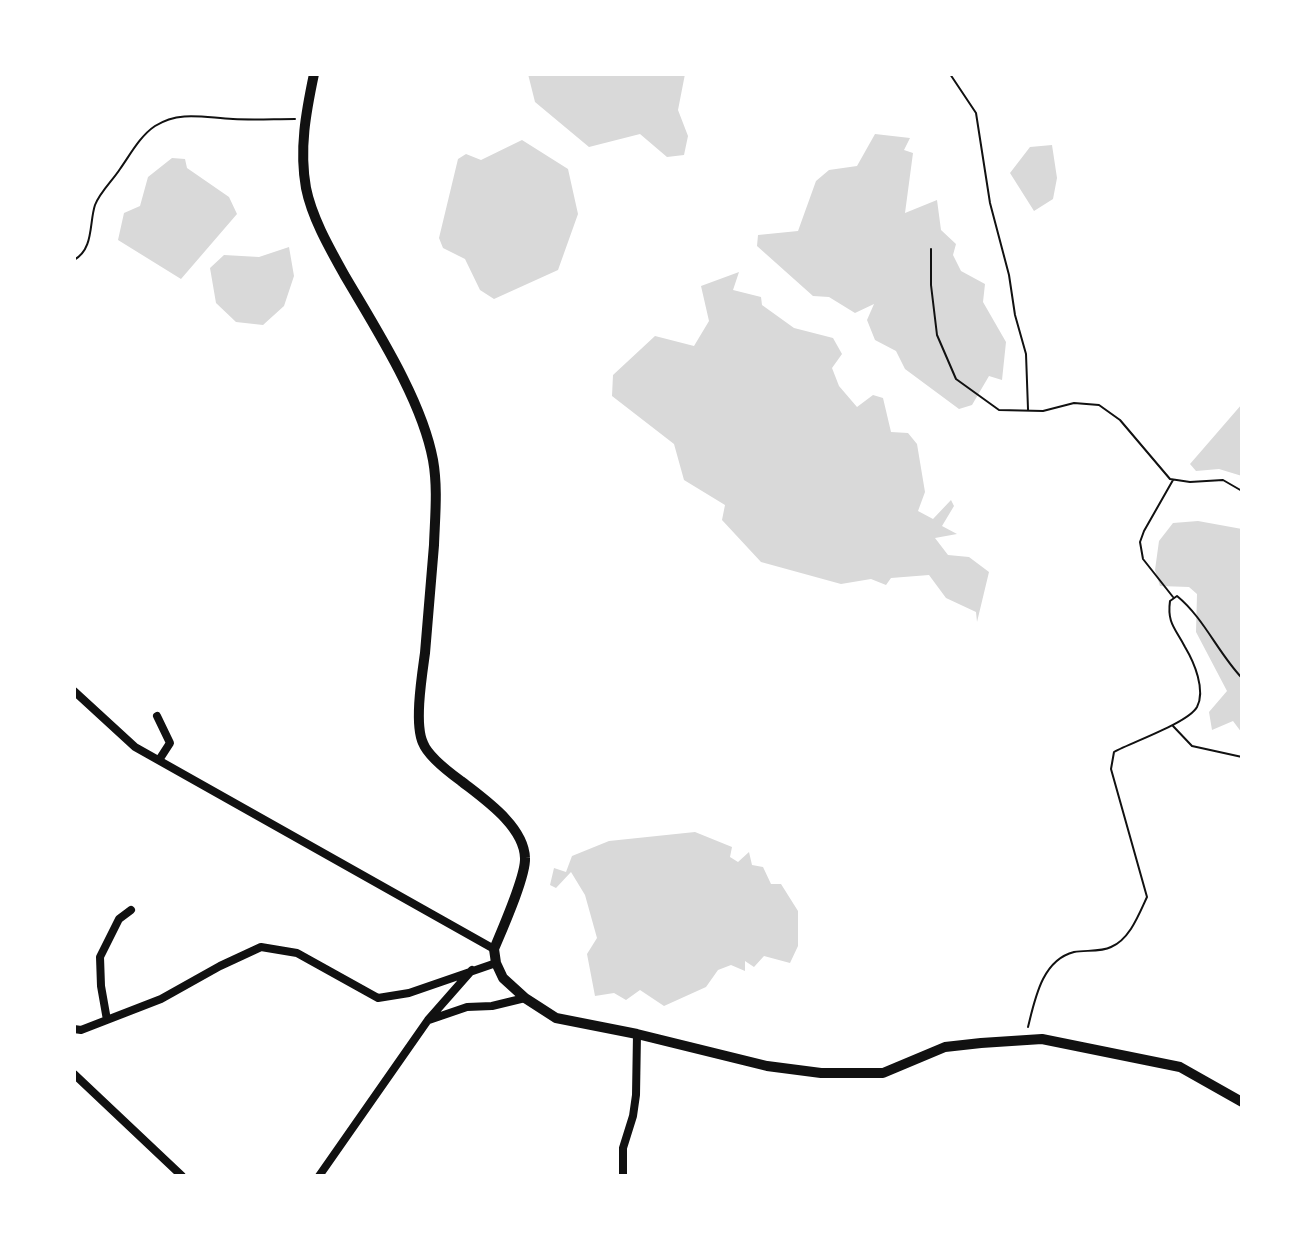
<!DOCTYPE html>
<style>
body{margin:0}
#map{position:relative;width:1316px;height:1250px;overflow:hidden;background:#fff;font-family:Mulish,sans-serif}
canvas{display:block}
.frame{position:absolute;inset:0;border:76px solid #fff;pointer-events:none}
</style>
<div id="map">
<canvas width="1316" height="1250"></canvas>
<div class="frame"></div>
</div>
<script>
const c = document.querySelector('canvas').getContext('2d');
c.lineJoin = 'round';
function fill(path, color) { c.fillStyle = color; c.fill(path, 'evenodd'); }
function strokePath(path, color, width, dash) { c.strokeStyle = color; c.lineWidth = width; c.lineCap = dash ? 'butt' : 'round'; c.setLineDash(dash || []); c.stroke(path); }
const water = new Path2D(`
 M528,74H685L678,110L688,136L684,155L667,157L640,134L589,147L535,102Z
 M875,134L910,138L904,150L913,153L905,213L937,200L941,230L956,244L953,255L961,271L985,284L983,302L1006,342L1002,380L989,376L972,405L959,409L905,369L896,351L875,340L867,320L874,304L855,313L829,297L813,296L757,246L758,235L798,231L816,181L829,170L857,166Z
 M522,140L568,169L578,214L558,270L494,299L480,290L465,259L443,248L439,238L458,159L466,154L481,160Z
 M1052,145L1057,178L1053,199L1034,211L1010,173L1030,147Z
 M172,158L185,159L187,168L229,197L237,214L181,279L118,240L124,213L140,206L148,177Z
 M289,247L294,276L284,306L263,325L236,322L216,303L210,268L224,255L259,257Z
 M739,272L733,290L761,297L762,305L794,328L833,338L842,354L832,368L839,386L857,407L873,395L883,398L891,432L908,433L917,444L925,492L918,511L933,519L951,500L954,506L942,526L957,534L935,538L948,555L969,557L989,572L977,622L976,612L946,598L929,575L891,578L886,585L871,579L841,584L761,562L722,520L725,505L684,480L674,444L612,396L613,375L655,336L694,346L709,321L701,286Z
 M1242,404V476L1219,469L1196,471L1190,464Z
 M1198,521L1242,529V733L1233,721L1212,730L1209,712L1227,691L1196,632L1197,594L1189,587L1160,586L1155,570L1159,541L1173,523Z
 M695,832L732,847L730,857L738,862L749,852L752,865L763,867L771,884H781L798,911V946L790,963L764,956L754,967L745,961V971L731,965L718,970L706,987L664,1006L640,990L626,1000L614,993L595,996L587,954L597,938L585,895L571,872L556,888L550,885L554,868L566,872L572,856L609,841Z`);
const path = new Path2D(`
 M950,74L976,113L990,203L1009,275L1015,315L1026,354L1028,409
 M931,249V285L937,335L956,379L999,410L1043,411L1074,403L1099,405L1120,420L1170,479L1190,482L1223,480L1242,491
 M74,260C94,249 89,223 95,205C100,192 113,180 120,169C130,155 140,136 155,126C180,110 206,118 233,119C253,120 274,119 295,119
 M1173,597L1143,559L1140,542L1144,531L1173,480
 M1173,726L1192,746L1242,757
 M1028,1027C1035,999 1042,960 1074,952C1086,950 1101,952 1111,947C1130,939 1139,914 1147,897L1111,769L1114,752C1132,742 1188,723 1197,707C1206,690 1194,662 1185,647C1175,628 1167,623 1170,601L1177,596C1204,618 1218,653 1242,678`);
const minor = new Path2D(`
 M74,691L135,747L494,949
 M157,716L170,743L159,760
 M107,1020L101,986L100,957L119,919L131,910
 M429,1020L467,1007L492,1006L525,998
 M74,1029L81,1030L161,999L220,966L261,947L297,953L378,998L409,993L496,963
 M74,1074L182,1176
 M319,1176L428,1020L472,970
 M623,1176V1148L633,1116L636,1095L637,1034`);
const tertiary = new Path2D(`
 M314,74C306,112 299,149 306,188C312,218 330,249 345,276C376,329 422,400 433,460C438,488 435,517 434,545C431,581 428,617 425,653C422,675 414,724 423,743C428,756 450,773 461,781C484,799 524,826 525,858C526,876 502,930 494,949L496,963L503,978L525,998L556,1018L637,1034L767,1066L821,1073H883L945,1047L981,1043L1042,1039L1180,1067L1242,1102`);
fill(water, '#d9d9d9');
strokePath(path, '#111', 2);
strokePath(minor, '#111', 8);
strokePath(tertiary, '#111', 10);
</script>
